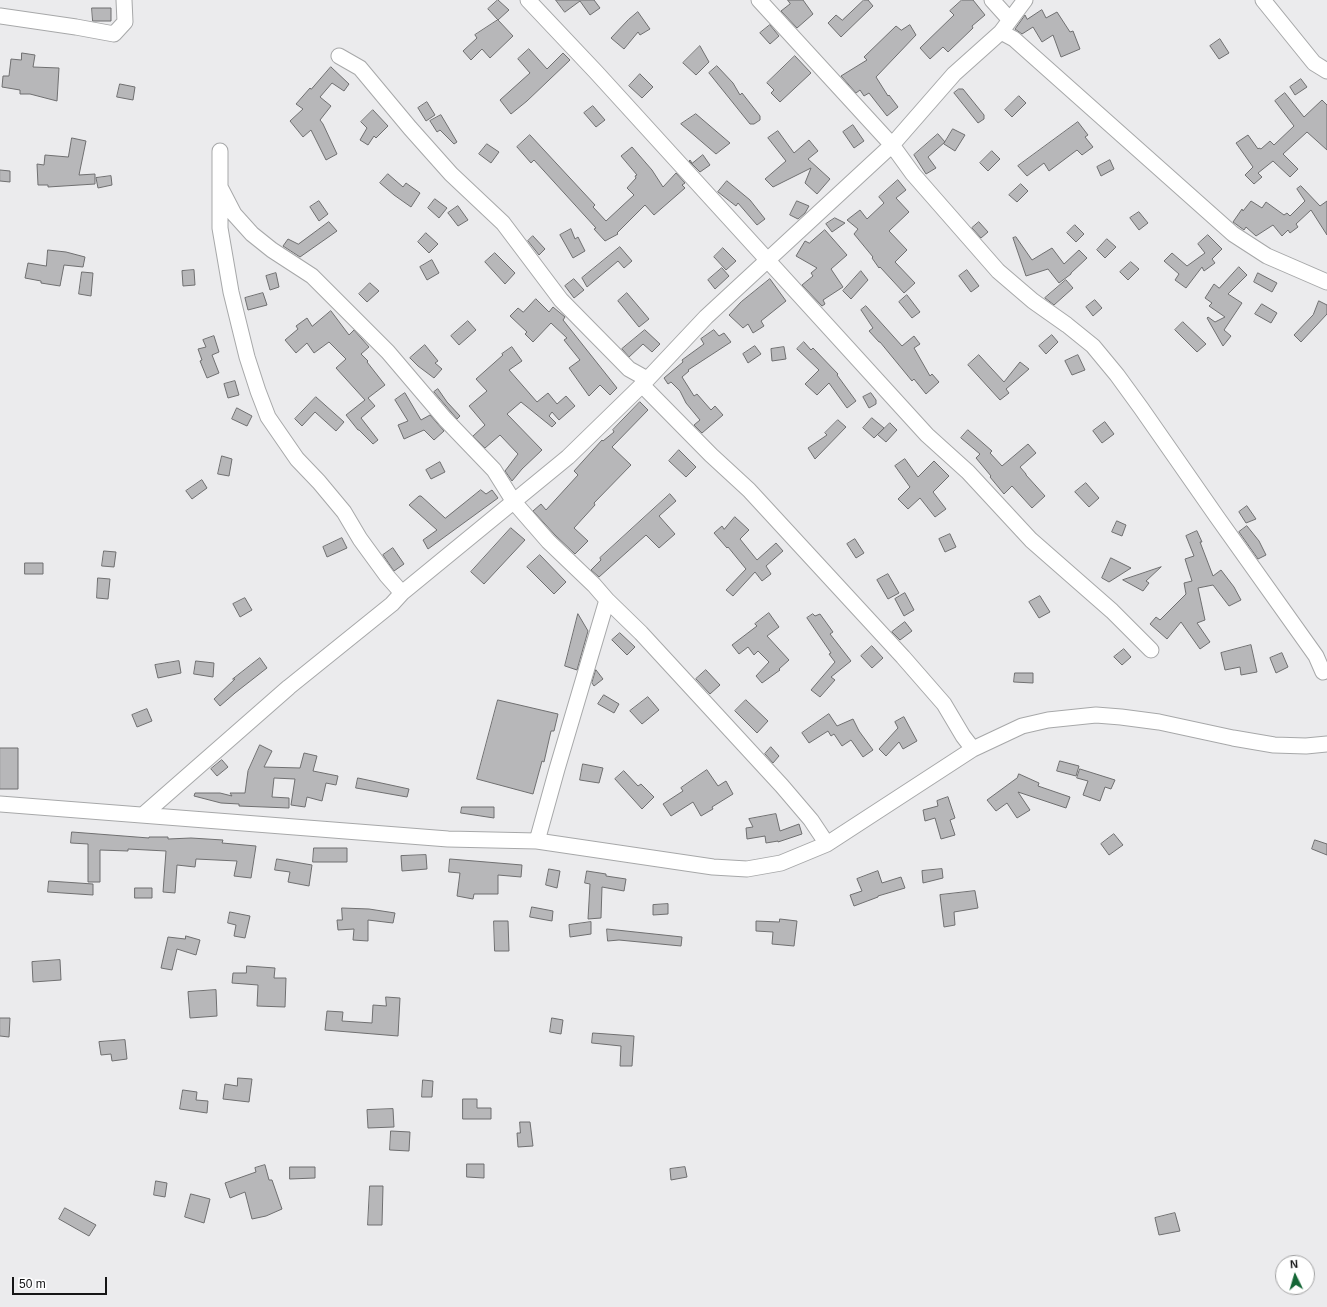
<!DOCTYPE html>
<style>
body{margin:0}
#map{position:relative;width:1327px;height:1307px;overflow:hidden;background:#ebebed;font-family:Arial,sans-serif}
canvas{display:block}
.north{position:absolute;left:1275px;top:1255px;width:40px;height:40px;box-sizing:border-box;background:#fff;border:1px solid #a1a1a2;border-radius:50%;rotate:355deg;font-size:11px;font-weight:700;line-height:16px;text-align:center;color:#151516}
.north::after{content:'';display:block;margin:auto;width:14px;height:18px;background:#146636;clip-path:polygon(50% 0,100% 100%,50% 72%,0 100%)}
.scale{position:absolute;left:12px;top:1277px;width:95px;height:18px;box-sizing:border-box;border:2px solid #151516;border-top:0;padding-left:5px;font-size:12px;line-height:14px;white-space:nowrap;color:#151516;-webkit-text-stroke:3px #fff;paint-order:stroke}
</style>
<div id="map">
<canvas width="1327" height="1307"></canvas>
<div class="north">N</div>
<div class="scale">50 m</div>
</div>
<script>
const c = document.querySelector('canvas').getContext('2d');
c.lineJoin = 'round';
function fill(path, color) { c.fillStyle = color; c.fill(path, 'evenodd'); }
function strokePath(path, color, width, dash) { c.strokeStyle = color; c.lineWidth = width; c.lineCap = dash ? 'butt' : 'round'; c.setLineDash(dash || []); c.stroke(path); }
const building = new Path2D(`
 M498,0L509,10L498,20L488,9Z
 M556,0H594L600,8L590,15L580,1L565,12Z
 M788,0H803L813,14L797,28L781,11L790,4Z
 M864,0H868L873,6L841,37L828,23L836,15L842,20Z
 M962,0H973L985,15L972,26L973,28L948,52L943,47L930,59L920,48L954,15L950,11Z
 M92,8H111V21H93Z
 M1042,10L1046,18L1057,12L1070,32L1073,31L1080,49L1061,57L1053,35L1042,42L1033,27L1022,34L1015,29L1025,15L1027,19Z
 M638,12L650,29L640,35L638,32L624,49L611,38L628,20Z
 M498,20L513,36L490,58L482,49L471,60L463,51L477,38L475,35Z
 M770,25L779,36L770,44L760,33Z
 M910,25L916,35L876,77L888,96L889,95L898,107L887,116L869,93L864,96L860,90L856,93L841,76L867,60L864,57L896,26L901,30Z
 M1220,39L1229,53L1219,59L1210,46Z
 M700,46L709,62L696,75L683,63Z
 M529,49L547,69L563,53L570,60L527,101L511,114L500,100L530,73L518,59Z
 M22,53L35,55L33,67L59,68L57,101L30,94H20V90L2,87L3,76H9L11,59L21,60Z
 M795,56L811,73L780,102L771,93L774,90L767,83Z
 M717,66L733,83L740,95L742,93L760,116V120L754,124H750L709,73Z
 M331,67L349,84L344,91L332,83L320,97L331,106L320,120L323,124L337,154L326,160L311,130L303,137L290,121L303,109L296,104L310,88L311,89Z
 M640,74L653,87L642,98L629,86Z
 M1301,79L1307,87L1295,95L1290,87Z
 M120,84L135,87L133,100L117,97Z
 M959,89H963L984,115V119L978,123L954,93Z
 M1285,93L1304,117L1322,100L1327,105V150L1307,132L1283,154L1298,169L1290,177L1273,161L1258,173L1262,177L1254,184L1245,175L1253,167L1236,143L1248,135L1258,149L1259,148L1261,149L1270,141L1274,145L1294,126L1275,101Z
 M1019,96L1026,103L1012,117L1005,110Z
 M427,102L435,115L426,121L418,108Z
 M593,106L605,120L596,127L584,113Z
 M373,110L388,126L376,138L374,136L368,145L360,140L367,128L361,122Z
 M696,114L730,143L716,154L681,124Z
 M441,115L457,142L454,144L440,130L437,132L430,121Z
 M1078,122L1088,135L1085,137L1093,147L1082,155L1077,150L1049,171L1044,163L1027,176L1018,166Z
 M853,125L864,141L854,148L843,132Z
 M953,129L965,135L955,151L944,144Z
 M778,131L794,153L809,140L818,151L808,159L830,179L817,194L805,183L811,168L773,187L765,179L786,161L768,138Z
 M938,134L945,142L928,157L936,168L926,174L914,155Z
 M530,135L595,205L593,207L606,221L634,195L627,188L636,178L635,176L637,175L621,156L632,147L652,170L663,187L676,173L685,183L682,185L685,188L654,215L645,205L617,233L618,234L605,241L594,229L596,228L534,160L531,163L517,147Z
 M72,138L86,141L79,175L95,174V184L48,187V185H38L37,164L44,165L45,155L68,157Z
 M487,144L499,152L491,163L479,154Z
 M992,151L1000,159L988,171L980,163Z
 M703,155L710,165L700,172L689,161L690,160L692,163Z
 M1110,160L1114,169L1101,176L1097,167Z
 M0,170L10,171V182L0,181Z
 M388,174L403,187L406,183L420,193L411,207L394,195L380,183Z
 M111,176L112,185L98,188L96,178Z
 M898,180L906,190L896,198L909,212L889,231L907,250L895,262L915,283L904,293L880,267L879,268L872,258L873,257L854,234L858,229L847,220L860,210L867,219L884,203L879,197Z
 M727,181L750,200L765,219L757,225L738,203L736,206L718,192Z
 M1021,184L1028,191L1017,202L1009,195Z
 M1301,186L1320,206L1327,201V235L1311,210L1296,224L1298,227L1290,233L1288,230L1282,236L1273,225L1256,236L1246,227L1244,230L1233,222L1242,209L1243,211L1251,201L1262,208L1266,202L1284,215L1287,213L1290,216L1305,201L1297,189Z
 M435,199L447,208L439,218L428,208Z
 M319,201L328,214L319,221L310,207Z
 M797,201L809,206L805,213L798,219L790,215Z
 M458,206L468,220L458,226L448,213Z
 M1139,212L1148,223L1139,230L1130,218Z
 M835,218L845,223L832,232L826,224Z
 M329,222L337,231L300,257L283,246L288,239L298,244Z
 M979,222L988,232L981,238L972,228Z
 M1075,225L1084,234L1076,242L1067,233Z
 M571,229L575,239L578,237L585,251L573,258L560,235Z
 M825,230L847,255L831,269L843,287L823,300L825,304L822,306L802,285L813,276L811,273L817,268L796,256L805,241L809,243Z
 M426,233L438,244L429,253L418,242Z
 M1208,235L1222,249L1212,259L1215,263L1204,271L1202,267L1186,288L1175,280L1179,274L1164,261L1172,253L1187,266L1205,253L1198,244Z
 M533,236L545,249L539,255L528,241Z
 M1016,237L1032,260L1052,248L1064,264L1079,250L1087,258L1071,273V274L1059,283L1048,269L1026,276L1013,238Z
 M1107,239L1116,247L1105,258L1097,250Z
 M620,247L632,261L624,268L618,261L587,287L582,278Z
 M723,248L736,261L726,270L714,257Z
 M48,250L66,252L85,257L83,267L64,265L60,286L41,283V281L25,278L28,263L46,266Z
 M495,253L515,273L505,284L485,262Z
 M432,260L439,273L427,280L420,267Z
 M1131,262L1139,269L1128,280L1120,272Z
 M1239,267L1247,275L1228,294L1242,303L1224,330L1231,336L1223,346L1207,318L1208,317L1215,322L1225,317L1209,306L1212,303L1205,298L1214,284L1219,288Z
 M722,268L729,276L715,289L708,280Z
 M194,270L195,285L183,286L182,271Z
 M967,270L979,286L971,292L959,276Z
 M861,271L868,280L851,299L843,291Z
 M82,272L93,273L91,296L79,294Z
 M276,273L279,287L270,290L266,276Z
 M1258,273L1277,283L1272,292L1254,282Z
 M574,279L584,290L574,298L565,286Z
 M770,279L786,301L761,321L764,326L753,333L748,324L743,328L729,315L741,302Z
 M1066,280L1073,288L1054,305L1045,298Z
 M370,283L379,291L367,302L359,294Z
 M263,293L267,305L248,310L245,298Z
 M627,293L649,319L639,327L618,301Z
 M907,295L920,312L912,318L899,302Z
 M536,299L549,312L553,307L565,317L563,320L617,388L610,395L600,385L589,396L569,368L580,360L564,340L567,338L551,323L533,342L525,334L527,332L510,316L518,308L523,312Z
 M1095,300L1102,308L1093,316L1086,307Z
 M1319,301L1327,305V314L1301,342L1294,335L1313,315Z
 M1262,304L1277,313L1271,323L1255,314Z
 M866,306L902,346L914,336L920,344L914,348L930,376L932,374L939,382L926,394L914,379L912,381L880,342H879L869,331L873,328L861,310Z
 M331,311L349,335L354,330L369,347L361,354L368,361L367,362L385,385L368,398L375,406L361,418L378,440L373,444L359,430H358L346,415L365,400L336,368L346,359L329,342L314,353L307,343L296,353L285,340L298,329L296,326L307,318L312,326Z
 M468,321L476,330L459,345L451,336Z
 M1183,322L1206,344L1197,352L1175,330Z
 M645,330L660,344L652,352L643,344L629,357L622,349Z
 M714,330L719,336L724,333L731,342L688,370L689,371L682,377L694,396L697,394L711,410L715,406L723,415L702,433L694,425L700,420L686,403L680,391L671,382L668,384L664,378L683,362L682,360L704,344L701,339Z
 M1052,335L1058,342L1046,354L1039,346Z
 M214,336L219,352L212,355L219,373L207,378L200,361L202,360L198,349L206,347L203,340Z
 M804,342L811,350L813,348L838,374L837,375L856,401L847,408L829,383L817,395L805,384L819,370L797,349Z
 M425,345L438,361L435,363L442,369L434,378L418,366L410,358Z
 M755,346L761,354L748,363L743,354Z
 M512,347L522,361L509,370L537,402L548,393L557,404L566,396L575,406L559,420L552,412L549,416L556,423L552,427L521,402L507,414L542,450L522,469L512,481L505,471L518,454L500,435L485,448L473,436L485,425L469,406L487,391L476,379L503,355L502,354Z
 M784,347L786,359L772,361L771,349Z
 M979,355L1004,382L1020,362L1029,369L1006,389L1009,393L1000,400L968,365Z
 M1078,355L1085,370L1072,375L1065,361Z
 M235,381L239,395L228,398L224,384Z
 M438,389L447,402L460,416L457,419L434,392Z
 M405,393L421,420L430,415L444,431L434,440L424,430L404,439L398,425L408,421L395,400Z
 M871,393L876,400V404L869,408L863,397Z
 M316,397L344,422L336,431L315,412L302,426L295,419Z
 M640,402L648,410L612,447L631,465L594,503L595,505L574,528L588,541L575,554L555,535L533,511L541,504L546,510L578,475L574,471L602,440L603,441L614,432L613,430Z
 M237,408L252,416L247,426L232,419Z
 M872,418L884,428L874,438L863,428Z
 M838,420L846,427L815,459L808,448L827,435L825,433Z
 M1105,422L1114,434L1102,443L1093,431Z
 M890,423L897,430L886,442L878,435Z
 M968,430L992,451L990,453L1002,466L1028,444L1036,453L1020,467L1026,474V475L1045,496L1032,508L1012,486L1004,494L990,477L991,476L976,458L980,454L961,438Z
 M679,450L696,467L686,477L669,461Z
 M222,456L232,459L229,476L218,474Z
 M905,459L918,477L934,461L949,476L933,492L946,509L935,517L920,498L908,509L898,499L910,487L895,466Z
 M440,462L445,472L431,479L426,470Z
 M202,480L207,488L192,499L186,491Z
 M1086,483L1099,498L1089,507L1075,492Z
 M481,490L486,494L492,490L498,498L428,549L423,540L437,530L409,505L419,496H421L445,518Z
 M670,494L676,501L659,516L675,534L659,548L646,535L599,577L591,570L601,560L600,558Z
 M1247,506L1256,519L1246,523L1239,512Z
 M735,517L749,530L740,539L757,560L776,543L783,551L766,566L771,574L762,581L755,572L733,596L726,590L746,569L728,547L727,548L714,533L722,526L724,529Z
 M1117,521L1126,525L1122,536L1112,532Z
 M1247,526L1259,541L1266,555L1258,559L1239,532Z
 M511,528L525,540L484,584L471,572Z
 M1197,531L1202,542H1200L1213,576L1221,570L1234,587L1241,600L1229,606L1213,585L1198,588L1205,620L1197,623L1210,642L1200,649L1181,622L1167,639L1150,624L1156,617L1160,620L1186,594L1184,583L1192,581L1185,559L1194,556L1186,536Z
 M950,534L956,547L945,552L939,539Z
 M342,538L347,548L327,557L323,547Z
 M855,539L864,553L856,558L847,544Z
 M393,548L404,564L394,571L383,555Z
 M104,551L116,552L114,567L102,566Z
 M540,555L566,582L554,594L527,567Z
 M1111,558L1131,568L1109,582L1102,578Z
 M25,563H43V574H25Z
 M1161,567L1146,581L1149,583L1143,591L1123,580Z
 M888,574L899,593L888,599L877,580Z
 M98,578L110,579L108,599L97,598Z
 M905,593L914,610L904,616L895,599Z
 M1040,596L1050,612L1039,618L1029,602Z
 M245,598L252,610L240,617L233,604Z
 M769,613L779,627L767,636L789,660L779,669L780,670L762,683L756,676L769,662L758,651L754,655L748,647L739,654L732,645L757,626L755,624Z
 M578,614L588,631L577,670L565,666Z
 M813,614L815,616L820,614L833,632L830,634L851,661L831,677L835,680L820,697L811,690L835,662L829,654L831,653L807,618Z
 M905,622L912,631L900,640L892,632Z
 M620,633L635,647L627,655L612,640Z
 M1251,645L1257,672L1241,675L1240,667L1225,670L1221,653Z
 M872,646L883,658L872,668L861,656Z
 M1124,649L1131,657L1122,665L1114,657Z
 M1282,653L1288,667L1276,673L1270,658Z
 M260,658L267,668L235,693L220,706L214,699L235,679H233Z
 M179,661L181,673L158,678L155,665Z
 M196,661L214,663L213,677L194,674Z
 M596,670L603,679L594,686L592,683Z
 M706,670L720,685L710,694L696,679Z
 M1015,673H1033V683L1014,682Z
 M604,695L619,704L614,713L598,704Z
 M648,697L659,710L642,724L630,711Z
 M498,700L558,714L554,731H551L544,762L542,761L533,794L477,779Z
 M746,700L768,721L757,733L735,711Z
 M147,709L152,721L137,727L132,715Z
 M829,714L837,726L853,719L859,731L873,750L863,757L851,740L842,746L834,734L831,736L828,731L809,743L802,733Z
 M904,717L917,741L903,749L899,742L886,756L879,749L898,728L895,722Z
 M260,745L272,751L264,767L300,768L304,753L317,756L313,771L338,776L336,785L326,783L322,801L307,797L305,807L291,805L295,779L274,778L272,797L289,798V808L239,806V804L221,803L194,796L195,793H220L232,796L230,793H245L248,771Z
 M771,747L779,756L773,763L765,754Z
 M0,748H18V789H0Z
 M222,760L228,767L217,776L211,769Z
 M1060,761L1079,766L1076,776L1057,771Z
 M583,764L603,768L599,783L580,780Z
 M1080,769L1115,780L1111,789L1105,787L1100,801L1083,795L1088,781L1077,778Z
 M707,770L718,786L726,781L733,794L712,807L713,809L701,816L693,802L671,816L663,804L683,791L681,788Z
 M624,771L638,786L641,784L654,797L642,809L615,779Z
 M1019,774L1039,783L1038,786L1070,797L1066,808L1018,792L1030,810L1017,818L1007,803L996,811L987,800L1017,778Z
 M358,778L409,789L407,797L356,788Z
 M948,797L955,818L950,820L955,835L941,839L935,818L925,821L923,810L938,806L937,801Z
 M462,807H494V818L461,813Z
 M776,814L780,831L799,824L802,834L778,842V841L766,843L765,836L747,839L746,828L753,827L749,819Z
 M72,832L149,838V837H168V839L191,838L223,840L222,843L256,846L251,878L234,876L237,861L196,859L195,867L177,865L175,893L163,892L166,851L128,849V851L100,850V882H88V844L71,843Z
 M1114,834L1123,845L1109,855L1101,844Z
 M1315,840L1327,844V855L1312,849Z
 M314,848H347V862H313Z
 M426,855L427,869L402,871L401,856Z
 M277,859L312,865L309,886L288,882L290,872L275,870Z
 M450,859L522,865L521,877L498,875V894H474L473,899L457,896L460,873L449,872Z
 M549,869L560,871L557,888L546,885Z
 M942,869L943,878L923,883L922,871Z
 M587,871L606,874V876L626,879L624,891L602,887L601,918L588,919L590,884L585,883Z
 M878,871L882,883L901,877L905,888L878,896V897L854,906L850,895L862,891L857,879Z
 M49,881L93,884V895L48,892Z
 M135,888H152V898H135Z
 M975,891L978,908L954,912L955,925L944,927L940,895Z
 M668,904V914L653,915V905Z
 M532,907L553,911L552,921L530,917Z
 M342,908L369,909L395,913L393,923L368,920V941L353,940L354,929L338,930L337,920H342Z
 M230,912L250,916L245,938L234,936L236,925L228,923Z
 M780,919L797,921L794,946L772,944L773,932L756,931V921L779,922Z
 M494,921H508L509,951H495Z
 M591,922V934L570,937L569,925Z
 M607,929L682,937L681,946L619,940L608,941Z
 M186,936L200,940L196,955L177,949L172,970L161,968L168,937L185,939Z
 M60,960L61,980L33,982L32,962Z
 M247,966L275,968L274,978H286L285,1007L257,1006L258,985L232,983L233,973H246Z
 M216,990L217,1016L190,1018L188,992Z
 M386,997L400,998L398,1036L325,1030L327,1011L343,1012L342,1021L372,1023L373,1005L386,1006Z
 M0,1018H10L9,1037L0,1036Z
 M552,1018L563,1020L561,1034L550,1032Z
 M593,1033L634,1036L632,1066H620L621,1046L592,1043Z
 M125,1040L127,1059L112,1061L111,1054L101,1055L99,1042Z
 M238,1078L252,1079L249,1102L223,1099L225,1084L237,1086Z
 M423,1080L433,1081L432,1097H422Z
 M183,1090L197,1092L196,1100L208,1101L207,1113L180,1109Z
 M463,1099H477V1108H491V1119H463Z
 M393,1109L394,1127L368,1128L367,1110Z
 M520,1122H530L533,1146L518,1147L517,1133H520Z
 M391,1131L410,1132L409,1151L390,1150Z
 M467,1164H484V1178L467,1177Z
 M265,1165L269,1180H272L282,1209L266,1216L252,1219L245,1192L230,1198L225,1183L256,1172L255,1168Z
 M290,1167H315V1178L290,1179Z
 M685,1167L687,1177L671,1180L670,1169Z
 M156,1181L167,1183L165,1197L154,1195Z
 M370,1186H383L382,1225H368Z
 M191,1194L210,1199L204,1223L185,1217Z
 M65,1208L96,1225L89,1236L59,1219Z
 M1175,1213L1180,1231L1159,1235L1155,1218Z`);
const minor = new Path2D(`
 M528,0L596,72L927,435L968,472L1031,540L1112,611L1151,650
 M759,0L892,145L913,174L998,271L1033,301L1067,325L1093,346L1117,375L1141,408L1217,517L1316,656L1323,672
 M992,0L1010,20
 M1263,0L1314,63L1327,71
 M0,16L76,27L114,34L125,22L124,0
 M1001,32L1025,0
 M339,56L360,68L410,128L451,174L503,223L561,300L629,369L647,379
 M220,151V228L231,292L247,357L258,391L268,417L297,459L319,482L344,512L360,539L387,576L402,593
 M220,187L234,214L252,234L272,250L312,276L388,352L445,419L494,470L514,502L548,541L594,585L607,600L641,633L782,786L811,820L827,844
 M642,385L711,455L749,490L903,657L944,704L963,736L973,749
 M0,804L448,839L537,841L713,867L747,869L781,863L827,844L973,749L1022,726L1048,720L1096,715L1121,717L1159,722L1233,738L1274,745L1306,746L1327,744
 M143,815L289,687L392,604L402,593L568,457L642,385L706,317L892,145L954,74L1001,32L1014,39L1233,234L1267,256L1327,282
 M537,841L557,769L607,600`);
fill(building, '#b7b7b9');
strokePath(building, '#6f6f70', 1);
strokePath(minor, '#a7a8a9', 17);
strokePath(minor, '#fff', 15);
</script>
